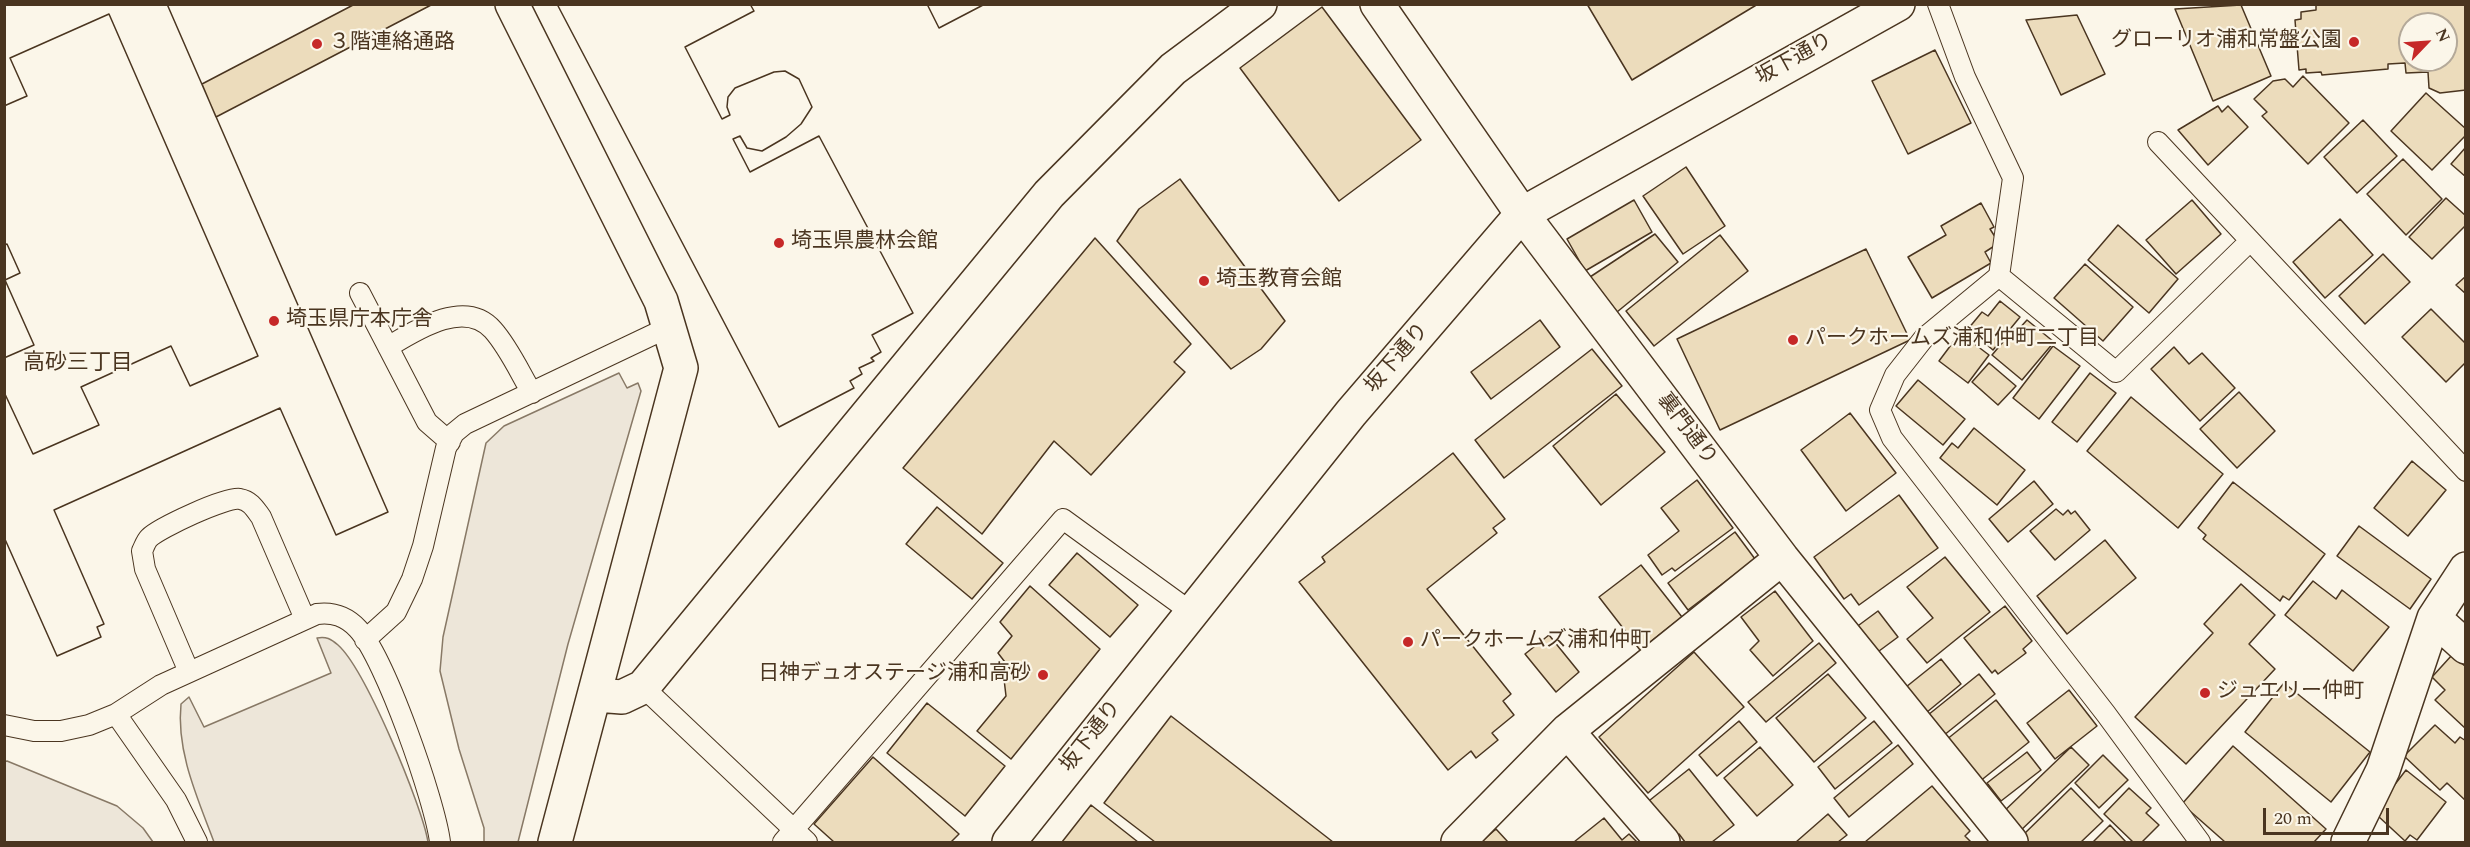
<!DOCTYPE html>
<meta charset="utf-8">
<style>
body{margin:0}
#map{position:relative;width:2470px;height:847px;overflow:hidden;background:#fbf6e9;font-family:Spectral,serif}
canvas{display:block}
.frame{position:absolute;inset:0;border:6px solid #4a3520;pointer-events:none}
.north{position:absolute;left:2398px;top:12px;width:60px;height:60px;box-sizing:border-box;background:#fbf6e9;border:2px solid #b4a999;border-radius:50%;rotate:65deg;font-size:16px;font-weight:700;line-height:24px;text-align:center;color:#4a3520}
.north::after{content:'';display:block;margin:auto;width:21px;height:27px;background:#c62828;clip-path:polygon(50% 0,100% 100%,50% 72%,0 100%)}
.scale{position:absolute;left:2263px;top:808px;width:126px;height:27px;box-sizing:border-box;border:3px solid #4a3520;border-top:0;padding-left:8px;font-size:18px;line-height:21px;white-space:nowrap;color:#4a3520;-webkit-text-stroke:4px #fbf6e9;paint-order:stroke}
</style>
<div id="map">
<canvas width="2470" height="847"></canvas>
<div class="frame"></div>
<div class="north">N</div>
<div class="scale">20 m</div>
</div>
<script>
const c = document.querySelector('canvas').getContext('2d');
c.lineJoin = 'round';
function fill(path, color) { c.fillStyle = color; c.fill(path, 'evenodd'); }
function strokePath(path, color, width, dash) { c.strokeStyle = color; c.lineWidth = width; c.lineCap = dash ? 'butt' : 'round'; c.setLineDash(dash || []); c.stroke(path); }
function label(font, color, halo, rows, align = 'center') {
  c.font = font + ' Spectral,"Noto Sans JP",serif'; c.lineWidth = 4.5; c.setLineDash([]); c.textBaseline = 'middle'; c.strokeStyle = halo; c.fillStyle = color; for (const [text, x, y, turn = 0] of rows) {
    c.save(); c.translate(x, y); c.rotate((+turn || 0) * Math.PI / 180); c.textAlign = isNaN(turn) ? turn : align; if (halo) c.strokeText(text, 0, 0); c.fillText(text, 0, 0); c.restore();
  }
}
const green = new Path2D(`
 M619,373L627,388L638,383L641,391L568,644L518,842H484V828L459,749L440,671L443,637L486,443L504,426Z
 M317,638C326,636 331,639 338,645C365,669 422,805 428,842H214C198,799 176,752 181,704L189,697L204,727L331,673Z
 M7,761L117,806L143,828L153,842H5L4,762Z`);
const building = new Path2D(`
 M4,4H167L388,512L336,535L280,408L54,510L104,624L97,627L101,637L57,656L4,537V392L33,454L99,425L81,387L171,346L190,386L258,356L109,14L10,58L27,96L4,106Z
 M4,4H167L388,512L336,535L280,408L54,510L104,624L97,627L101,637L57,656L4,537V392L33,454L99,425L81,387L171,346L190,386L258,356L109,14L10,58L27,96L4,106Z
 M355,4H433L216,117L202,84Z
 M557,4H750L754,11L685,47L722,119L730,115L727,107L728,97L735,88L774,72L785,71L799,79L812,107L801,124L786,137L762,151L747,148L740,136L733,139L750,172L819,136L913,313L872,335L881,352L871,358L874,361L859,368L862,374L850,381L854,388L779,427Z
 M557,4H750L754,11L685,47L722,119L730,115L727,107L728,97L735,88L774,72L785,71L799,79L812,107L801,124L786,137L762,151L747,148L740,136L733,139L750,172L819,136L913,313L872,335L881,352L871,358L874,361L859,368L862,374L850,381L854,388L779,427Z
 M927,4H985L939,28Z
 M927,4H985L939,28Z
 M1587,4H1758L1632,80Z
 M2316,4H2466V90L2440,93L2429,88L2428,72L2406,73L2405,63L2388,64V69L2322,75L2321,72L2306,73V69L2299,70L2295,20L2301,19V12L2316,10ZM2410,24H2446V60H2410Z
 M2241,5L2271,76L2213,101L2175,9Z
 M1322,7L1421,140L1339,201L1240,68Z
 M2077,15L2105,74L2061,95L2026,20Z
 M1935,50L1971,123L1908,154L1872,81Z
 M2303,76L2349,123L2308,164L2262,116L2267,112L2254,99L2273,81L2285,79L2293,87Z
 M2426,93L2466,129V135L2432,170L2391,131Z
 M2218,106L2222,112L2228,106L2248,127L2208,165L2178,130Z
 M2363,120L2397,156L2357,193L2324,157Z
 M2466,147V177L2451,164Z
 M2403,159L2442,199L2406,235L2367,194Z
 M1686,167L1725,226L1683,254L1643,196Z
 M1180,179L1285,321L1261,349L1231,369L1117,241L1139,209Z
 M2446,198L2466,216V225L2432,259L2409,237Z
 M1634,200L1652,232L1585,271L1567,239Z
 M2192,200L2221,234L2176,274L2146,240Z
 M1981,203L1994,227L1990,229L1999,243L1985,252L1991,263L1932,298L1908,257L1946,235L1941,226Z
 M2340,219L2373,255L2325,298L2293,262Z
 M2118,225L2178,279L2149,313L2088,260Z
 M1655,234L1678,262L1617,312L1590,277Z
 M1720,235L1748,271L1654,346L1626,311Z
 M1095,238L1191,344L1174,362L1185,372L1091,475L1054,441L982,534L903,468Z
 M7,244L20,273L5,280L34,345L4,358V245Z
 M7,244L20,273L5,280L34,345L4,358V245Z
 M1866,249L1910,340L1720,430L1677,339Z
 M2383,254L2410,282L2365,324L2339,296Z
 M2085,264L2133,307L2103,341L2054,298Z
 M2466,276V294L2456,285Z
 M2000,301L2020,317L1993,350L1968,329L1982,312L1988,316Z
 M2431,309L2466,344V362L2446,382L2402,337Z
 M1540,320L1560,347L1491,399L1471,372Z
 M2027,320L2054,342L2022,380L1992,355L2014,329L2017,331Z
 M1960,333L1989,355L1968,383L1939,361Z
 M2053,346L2080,366L2039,419L2013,398Z
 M2174,347L2189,364L2202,353L2235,388L2200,421L2151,369Z
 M1592,349L1622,386L1504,478L1475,440Z
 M1989,363L2016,386L1998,405L1972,382Z
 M2090,373L2116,393L2077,442L2052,422Z
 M1918,380L1965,419L1943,445L1896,406Z
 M2239,392L2275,431L2237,468L2200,429Z
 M1616,394L1665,452L1601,505L1553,446Z
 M2131,397L2223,474L2178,528L2087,451Z
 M1850,413L1896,473L1846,511L1801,450Z
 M1974,428L2025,470L1997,505L1940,458L1952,443L1958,448Z
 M1453,453L1505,519L1493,528L1497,533L1427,589L1511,694L1503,701L1514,715L1492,733L1498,740L1476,758L1471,751L1448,770L1299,582L1325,562L1322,557Z
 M2412,461L2446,490L2408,536L2374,508Z
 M1697,480L1733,528L1675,571L1672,568L1662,575L1648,555L1679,531L1661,508Z
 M2034,481L2053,504L2008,542L1989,519Z
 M2233,482L2325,554L2289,600L2283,596L2280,601L2203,539L2206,535L2198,528Z
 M1899,495L1938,548L1859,605L1851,594L1844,599L1814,557Z
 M937,507L1003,563L972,599L906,544Z
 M2056,509L2063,515L2068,510L2071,514L2075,511L2090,530L2055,560L2030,531Z
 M2359,526L2431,579L2410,609L2337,556Z
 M1735,532L1755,559L1688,610L1668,583Z
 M2105,540L2136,578L2067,634L2037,596Z
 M1077,553L1138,605L1110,637L1049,585Z
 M1945,557L1990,612L1927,663L1907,639L1933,618L1907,587Z
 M1641,565L1682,617L1640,650L1599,597Z
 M2313,581L2336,599L2342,590L2389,627L2353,671L2285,615Z
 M2241,584L2275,615L2249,644L2275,669L2186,764L2135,717L2213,633L2204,624Z
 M1030,586L1100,649L1011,759L977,731L1006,696L1004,679L1011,670L998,653L1012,636L1000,622Z
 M1775,591L1813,641L1773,676L1750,650L1759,641L1741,617Z
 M2005,606L2032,641L2023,649L2026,653L1998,674L1995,670L1992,673L1964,638Z
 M1878,611L1898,637L1875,654L1855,628Z
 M1549,635L1579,672L1556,692L1525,654Z
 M1819,643L1836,663L1766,722L1748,702Z
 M1694,652L1744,707L1648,793L1599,737Z
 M2452,655L2466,667V729L2435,700L2445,690L2432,677Z
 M1941,659L1961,684L1921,717L1901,691Z
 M1828,674L1866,718L1814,762L1776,718Z
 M1979,674L1995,694L1938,740L1923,719Z
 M2284,683L2370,752L2331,802L2245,732Z
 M2069,690L2097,726L2055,759L2027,723Z
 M1996,700L2029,742L1974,786L1941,744Z
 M927,703L1005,766L965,816L887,753Z
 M1171,716L1333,842H1155L1104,803Z
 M1739,721L1757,742L1717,776L1699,755Z
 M1874,721L1892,743L1835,789L1818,767Z
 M2435,725L2455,743L2460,737L2466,741V801L2447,783L2440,790L2404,756Z
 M1898,745L1913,764L1849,817L1834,798Z
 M2233,746L2326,829L2314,842H2225L2182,804Z
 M1760,747L1793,785L1757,816L1724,778Z
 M2071,747L2089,765L2017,834L1999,816Z
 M2027,752L2041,770L2001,801L1987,783Z
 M2103,755L2128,780L2099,808L2075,783Z
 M873,757L959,834L951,842H834L814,824Z
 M1689,769L1734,825L1712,842H1685L1679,834L1673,839L1645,804Z
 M2406,770L2446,802L2417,840L2410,835L2405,841L2378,816L2381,813L2376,809Z
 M1932,786L1970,831L1965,836L1971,842H1865Z
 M2071,788L2103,821L2081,842H2026L2021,837Z
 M2129,788L2151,808L2146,813L2159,825L2142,842H2133L2104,814Z
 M1091,805L1138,842H1062Z
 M1828,814L1847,835L1838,842H1796Z
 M1604,818L1622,840L1629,834L1637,842H1574Z
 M2110,825L2126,842H2093Z
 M1496,829L1508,842H1481Z`);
const lane = new Path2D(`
 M1938,4L1965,77L2013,178L1999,276L1924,338L1895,375L1880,410L1892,438L2106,714L2200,842
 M2158,142L2466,471
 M1999,276L2116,372L2250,241
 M360,293L427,422L450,442
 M388,347C416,330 465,298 493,330C509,348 520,373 532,393
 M365,640L396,612L412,579L423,546L446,448L454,433L465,424L669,327
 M189,672L145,569L142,551C144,547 146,541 149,538C159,528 227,496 240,499C251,501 255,509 261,517L305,619
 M643,687L807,842
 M116,714L176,800L197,842
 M4,725L34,731H61L89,725L116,714L161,685L317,614C333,612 346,616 358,629C385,658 435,801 440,842
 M783,842L1063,519L1191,612`);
const street = new Path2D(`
 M512,4L661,301L681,368L555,842
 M1377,4L1522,214L1782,558L2011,842
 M2434,618L2466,647
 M596,695L622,697L643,687L1049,194L1173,69L1260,4
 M1567,731L1663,842
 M1458,842L1567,731L1782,558
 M2348,842L2383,770L2434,618L2466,569`);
const secondary = new Path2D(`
 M1009,842L1351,413L1522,214L1898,4`);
const markers = [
 [2354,42,6,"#c62828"],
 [317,44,6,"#c62828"],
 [779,243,6,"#c62828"],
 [1204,281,6,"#c62828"],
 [274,321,6,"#c62828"],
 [1793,340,6,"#c62828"],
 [1408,642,6,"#c62828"],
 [1043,675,6,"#c62828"],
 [2205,693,6,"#c62828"]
];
const poiNames = [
 ["グローリオ浦和常盤公園",2342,42,"right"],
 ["３階連絡通路",329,44],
 ["埼玉県農林会館",791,243],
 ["埼玉教育会館",1216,281],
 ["埼玉県庁本庁舎",286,321],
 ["パークホームズ浦和仲町二丁目",1805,340],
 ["パークホームズ浦和仲町",1420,642],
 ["日神デュオステージ浦和高砂",1031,675,"right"],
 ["ジュエリー仲町",2217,693]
];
const streetNames = [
 ["坂下通り",1795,60,-29],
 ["坂下通り",1398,359,-49],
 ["裏門通り",1686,430,53],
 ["坂下通り",1092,737,-52]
];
const neighbourhoodNames = [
 ["高砂三丁目",78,365]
];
fill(green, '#ede6d9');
strokePath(green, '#887966', 1.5);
fill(building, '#ecdcbc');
strokePath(building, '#4a3520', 1.5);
strokePath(lane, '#4a3520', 22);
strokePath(street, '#4a3520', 36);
strokePath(secondary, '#4a3520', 36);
strokePath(lane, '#fbf6e9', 20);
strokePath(street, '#fbf6e9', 33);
strokePath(secondary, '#fbf6e9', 33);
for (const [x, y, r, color] of markers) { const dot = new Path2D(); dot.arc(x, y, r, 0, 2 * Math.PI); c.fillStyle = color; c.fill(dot); strokePath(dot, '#fbf6e9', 2); }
label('21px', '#4a3520', '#fbf6e9', poiNames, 'left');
label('21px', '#4a3520', '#fbf6e9', streetNames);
label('22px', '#4a3520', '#fbf6e9', neighbourhoodNames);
</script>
